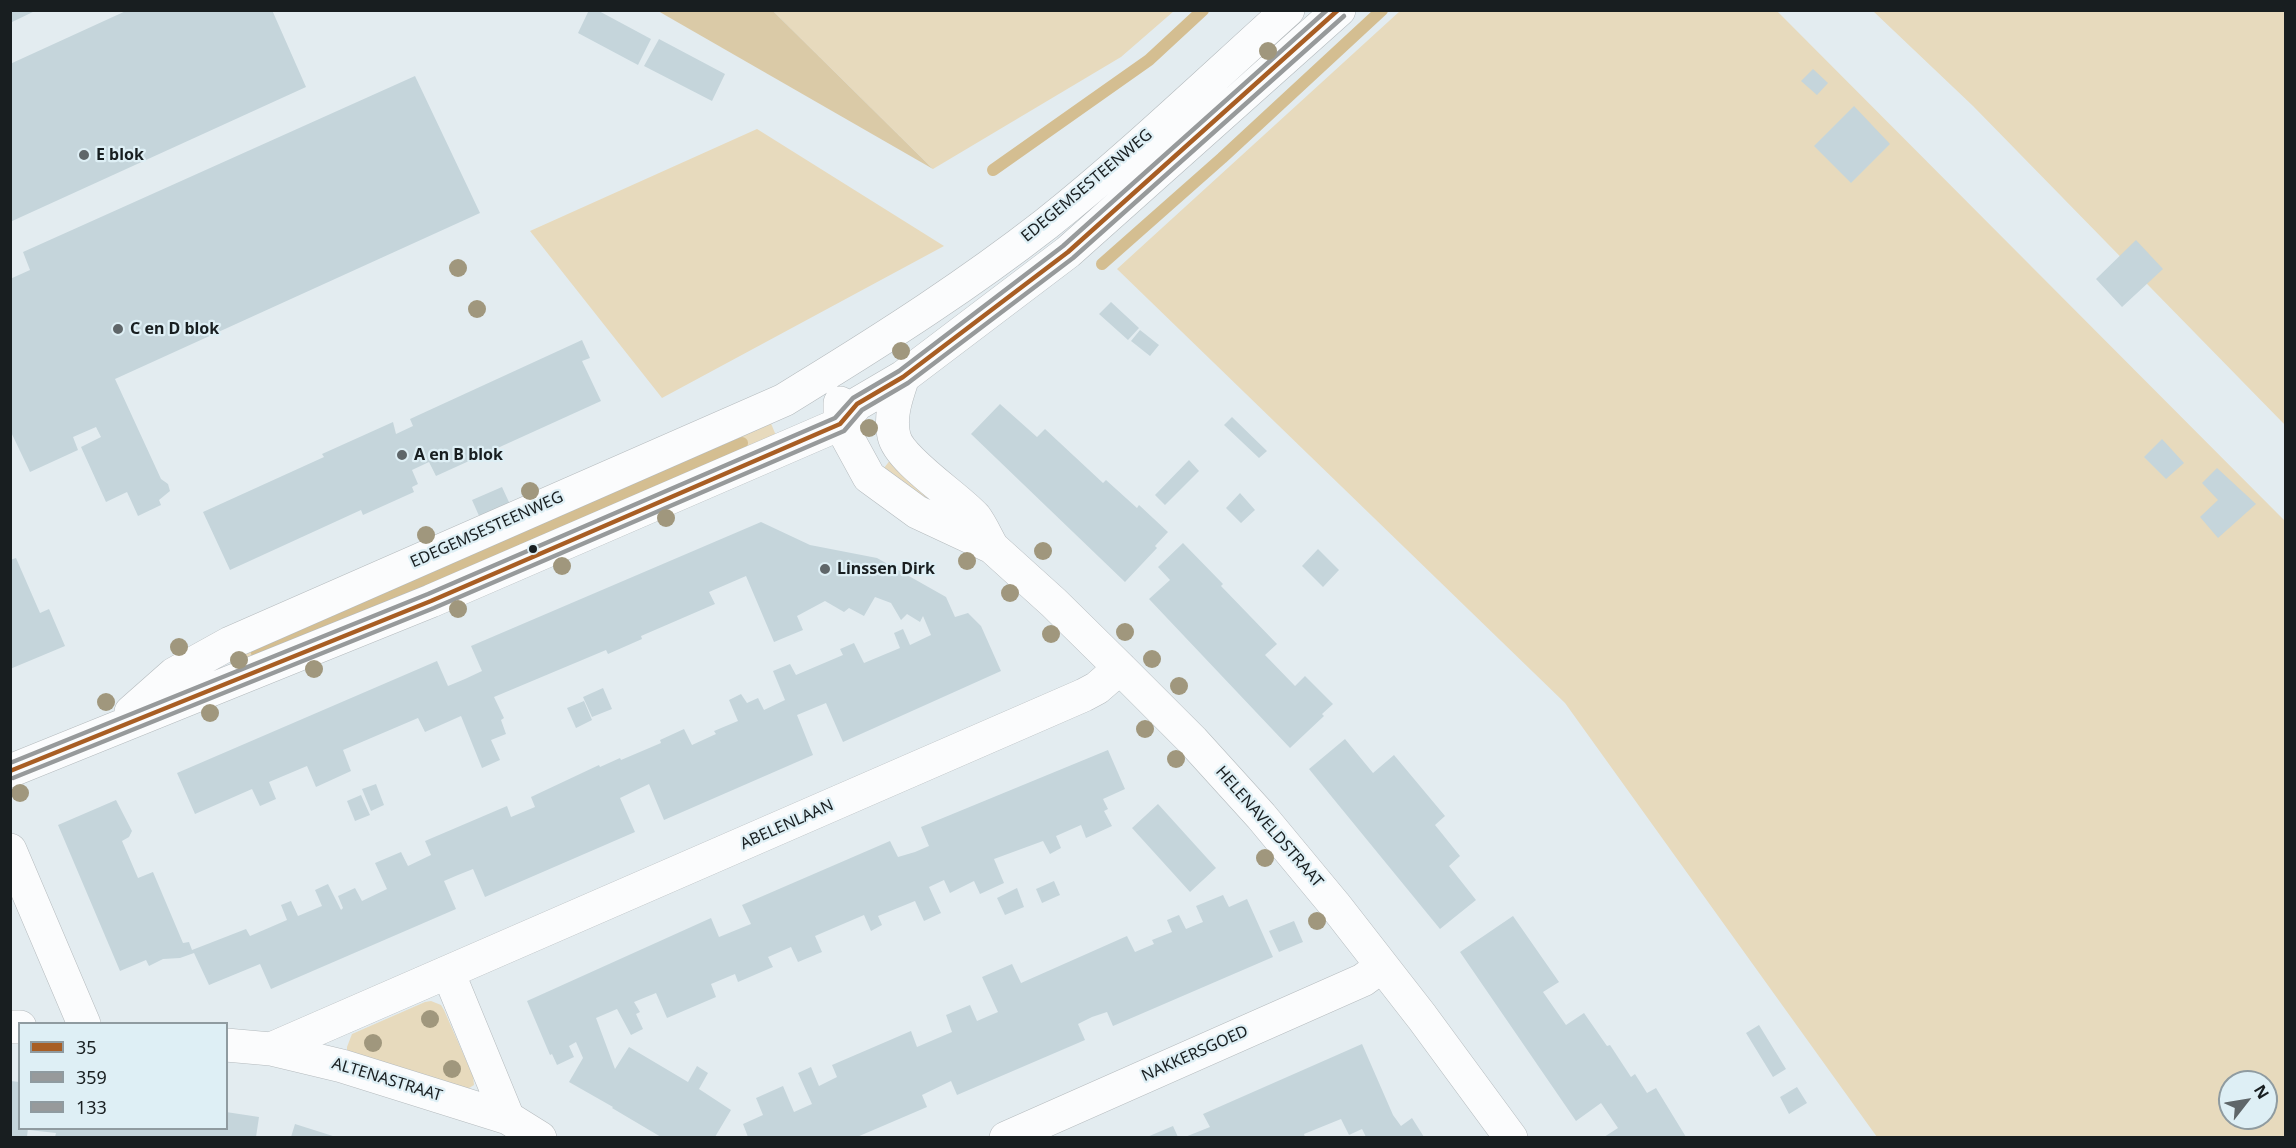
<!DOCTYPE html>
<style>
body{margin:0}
#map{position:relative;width:2296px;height:1148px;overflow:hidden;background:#e3ecf0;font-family:"Noto Sans",sans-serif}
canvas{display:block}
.frame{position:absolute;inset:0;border:12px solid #181e20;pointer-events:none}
.legend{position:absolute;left:18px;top:1022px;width:210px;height:108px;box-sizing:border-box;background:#deeff5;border:2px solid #8f9ba0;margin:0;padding:8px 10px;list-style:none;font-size:18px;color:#181e20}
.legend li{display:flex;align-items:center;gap:12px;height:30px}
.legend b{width:30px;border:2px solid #8f9ba0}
.north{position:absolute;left:2218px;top:1070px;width:60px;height:60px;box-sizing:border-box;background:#deeff5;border:2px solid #8f9ba0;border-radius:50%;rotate:59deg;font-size:16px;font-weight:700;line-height:24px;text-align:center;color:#181e20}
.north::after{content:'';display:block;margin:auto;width:21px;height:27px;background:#5f6669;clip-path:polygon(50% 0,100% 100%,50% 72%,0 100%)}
</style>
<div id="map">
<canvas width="2296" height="1148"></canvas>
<div class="frame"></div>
<ul class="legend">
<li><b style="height:8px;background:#a85e24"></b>35</li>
<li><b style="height:8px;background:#979a9b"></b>359</li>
<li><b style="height:8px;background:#979a9b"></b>133</li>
</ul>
<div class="north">N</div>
</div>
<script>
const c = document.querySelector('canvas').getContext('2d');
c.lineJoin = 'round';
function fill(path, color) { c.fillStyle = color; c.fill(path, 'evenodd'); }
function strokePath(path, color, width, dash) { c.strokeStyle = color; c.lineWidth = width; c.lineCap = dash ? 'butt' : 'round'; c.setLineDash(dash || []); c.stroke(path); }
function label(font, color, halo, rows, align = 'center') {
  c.font = font + ' "Noto Sans",sans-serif'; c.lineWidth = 4.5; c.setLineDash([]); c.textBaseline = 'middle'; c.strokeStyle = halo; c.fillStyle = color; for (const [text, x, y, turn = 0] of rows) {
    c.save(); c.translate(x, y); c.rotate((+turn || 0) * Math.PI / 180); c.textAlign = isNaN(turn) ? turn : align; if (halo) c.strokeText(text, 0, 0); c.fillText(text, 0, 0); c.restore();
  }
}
const green = new Path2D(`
 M773,11H1174L1121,57L933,169Z
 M1400,11H1777L2285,521V1137H1877L1565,703L1117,269ZM2230,1082H2266V1118H2230Z
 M1873,11H2285V425L1973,106Z
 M757,129L944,246L662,398L530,231Z
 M770,421L777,438L436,587L428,568Z
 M894,455L940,506L881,472Z
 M410,575L419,594L234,666L231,657Z
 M431,1001L441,1005L444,1010L473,1076L474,1085L466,1090L347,1052V1047L352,1034L425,1002Z`);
const forest = new Path2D(`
 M658,11H773L933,169Z`);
const stream = new Path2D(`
 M993,170L1149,60L1203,10
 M1102,264L1222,158L1382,10
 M257,653L742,443`);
const building = new Path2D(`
 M10,10H37L10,23Z
 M128,10H272L306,87L10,222V64Z
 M589,10H597L651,39L638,65L578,33Z
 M659,39L725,74L712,101L644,66Z
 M1813,69L1828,83L1817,95L1801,81Z
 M415,76L480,213L115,379L161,479L168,484L170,491L159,500L161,505L138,516L127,492L106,502L81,447L101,437L96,427L73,437L78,450L30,472L10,430V279L30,270L23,252Z
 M1854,106L1890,144L1851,183L1814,146Z
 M2136,240L2163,269L2122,307L2096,279Z
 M1111,302L1139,328L1128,340L1099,314Z
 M1140,330L1159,345L1150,356L1131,341Z
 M582,340L590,358L582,361L601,401L436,476L429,462L412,470L418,484L412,487L414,492L363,515L361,510L230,570L203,512L324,457L322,454L393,422L396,434L413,426L410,419Z
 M1000,404L1037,437L1045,429L1103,483L1106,480L1137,508L1139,505L1168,532L1155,546L1157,548L1125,582L971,434Z
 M1232,417L1267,451L1259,458L1224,425Z
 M2162,439L2184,463L2166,479L2144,457Z
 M1189,460L1199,471L1165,505L1155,495Z
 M2217,468L2256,504L2218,538L2200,517L2218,500L2202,483Z
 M502,487L514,513L484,527L472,500Z
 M1240,493L1255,510L1241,523L1226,508Z
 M761,522L810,545L877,558L946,597L955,617L968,613L981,626L1001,671L843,742L826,703L797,715L813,755L664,820L649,784L620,798L635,832L485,897L473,869L458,875L444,881L456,909L271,989L260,964L209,985L194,953L180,958L163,959L149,966L146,960L120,971L58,825L116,800L132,831L129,837L122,841L138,878L153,872L183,943L189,942L192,950L246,929L250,936L287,920L281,905L291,901L298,916L322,906L315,890L328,884L341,910L343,908L338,896L355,888L362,901L387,889L375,863L401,852L408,866L431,855L425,841L507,806L511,817L535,807L531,797L599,765L600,767L620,758L621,760L661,743L660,740L684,729L692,745L716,734L714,731L738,721L729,700L741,694L747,703L758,698L764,710L785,700L773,671L790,664L796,675L843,655L840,649L854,643L864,663L900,648L894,633L903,629L910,645L931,635L923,616L920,622L907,614L901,620L891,603L875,597L864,616L849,608L844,612L825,601L797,616L803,630L774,642L746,576L709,592L715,604L641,636L642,639L608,654L606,650L494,697L504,718L501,720L506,734L491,740L500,760L482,768L461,716L425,732L418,718L343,750L351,771L316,787L307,766L269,782L276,799L260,806L252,789L195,814L177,773L437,661L448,686L465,679L482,671L471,646Z
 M1183,543L1223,584L1221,586L1277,644L1265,655L1295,686L1305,676L1333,704L1322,714L1324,716L1290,748L1149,599L1170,580L1158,567Z
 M1318,549L1339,570L1323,587L1302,566Z
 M16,558L40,613L49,609L65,646L10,669V560Z
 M603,688L612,709L592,717L583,697Z
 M584,701L592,720L576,728L567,708Z
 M1345,739L1373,773L1394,755L1445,816L1435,825L1460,856L1449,866L1476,900L1440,929L1309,769Z
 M1108,750L1125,789L1103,799L1108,809L1104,811L1112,826L1086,838L1081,825L1056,836L1061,848L1050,854L1043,841L994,859L1004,883L980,894L974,881L950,893L944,880L929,887L941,913L924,921L915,901L878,916L882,925L871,931L864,915L815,936L822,952L798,962L791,947L768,957L773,967L738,982L735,974L711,984L716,997L667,1018L656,993L634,1002L640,1012L636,1014L643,1029L631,1035L617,1009L596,1018L615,1069L629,1047L688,1082L697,1066L708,1073L699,1089L731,1110L715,1137H661L612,1108L613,1107L569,1082L583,1058L576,1042L569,1046L574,1057L557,1065L552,1054L550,1055L527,1001L711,918L719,937L751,924L742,905L890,841L898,857L915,852L929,846L921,827Z
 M376,784L384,805L371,811L362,789Z
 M361,795L370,815L355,821L347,801Z
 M1158,804L1216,868L1190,892L1132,828Z
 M1054,881L1060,895L1042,903L1036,889Z
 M1017,888L1024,907L1005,915L997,898Z
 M1223,895L1229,907L1247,899L1273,957L1113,1026L1107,1012L1092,1017L1078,1024L1085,1040L957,1095L951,1081L922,1095L927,1107L857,1137H748L743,1124L763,1115L756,1098L783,1086L794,1112L812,1104L798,1073L811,1067L819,1086L837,1077L832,1065L911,1031L917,1047L952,1032L946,1015L970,1005L977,1021L998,1012L982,977L1012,964L1021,983L1127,936L1135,952L1154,944L1152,940L1172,932L1167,920L1179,915L1186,929L1203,922L1196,906Z
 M1513,916L1559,982L1543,992L1566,1025L1584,1013L1607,1046L1610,1045L1631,1077L1635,1074L1647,1093L1656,1088L1686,1137H1604L1618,1128L1601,1103L1576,1121L1460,952Z
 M1294,921L1303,942L1279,952L1269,931Z
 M1759,1025L1786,1069L1773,1077L1746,1033Z
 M1362,1044L1393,1115L1401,1126L1412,1118L1424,1137H1366L1362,1129L1349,1135L1341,1119L1304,1134L1305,1137H1185L1210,1127L1203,1114Z
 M10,1081L20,1082V1128H28L27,1137H10Z
 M1797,1087L1807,1103L1789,1114L1780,1097Z
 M226,1112L259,1117L256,1137H55L56,1133L29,1130L226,1128Z
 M295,1124L336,1137H291Z
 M1173,1126L1178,1137H1147Z`);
const minor = new Path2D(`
 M903,377C897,395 889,416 894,436C899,460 956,496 975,517C981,525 986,536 991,545
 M840,403V424L869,477L917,512L992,547L1054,603L1120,668L1193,741L1261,816L1334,904L1422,1017L1511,1138
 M131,712L174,674L230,643L784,400L805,387C888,336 969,284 1046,224C1130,157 1208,82 1288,10
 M10,771L431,601L840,424L857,404L903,377L1068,252L1339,10
 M10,850L84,1024
 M448,972L508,1118
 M10,1027H20
 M226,1045L271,1049L342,1066L508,1118L540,1138
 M271,1049L1084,695L1097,688L1120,668
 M1006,1138L1363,980L1382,966`);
const bus1 = new Path2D(`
 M10,771L431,601L840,424L857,404L903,377L1068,252L1338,10`);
const bus2 = new Path2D(`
 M13,778L434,608L844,431L862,410L908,383L1073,258L1344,16`);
const bus3 = new Path2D(`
 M10,763L428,594L835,418L853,398L899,371L1063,246L1327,10`);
const trees = [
 [1268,51],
 [458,268],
 [477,309],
 [901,351],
 [869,428],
 [530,491],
 [666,518],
 [426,535],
 [1043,551],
 [967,561],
 [562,566],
 [1010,593],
 [458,609],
 [1125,632],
 [1051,634],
 [179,647],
 [1152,659],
 [239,660],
 [314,669],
 [1179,686],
 [106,702],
 [210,713],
 [1145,729],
 [1176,759],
 [20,793],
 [1265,858],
 [1317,921],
 [430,1019],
 [373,1043],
 [452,1069]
];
const markers = [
 [84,155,6,"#5f6669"],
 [118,329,6,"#5f6669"],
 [402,455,6,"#5f6669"],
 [533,549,5,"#181e20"],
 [825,569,6,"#5f6669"]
];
const poiNames = [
 ["E blok",96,155],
 ["C en D blok",130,329],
 ["A en B blok",414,455],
 ["Linssen Dirk",837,569]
];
const streetNames = [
 ["EDEGEMSESTEENWEG",1087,186,-40],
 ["EDEGEMSESTEENWEG",487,530,-24],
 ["ABELENLAAN",787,825,-24],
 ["HELENAVELDSTRAAT",1269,827,49],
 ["NAKKERSGOED",1195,1054,-24],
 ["ALTENASTRAAT",387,1080,17]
];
fill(green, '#e7dabd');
fill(forest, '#dacaa7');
strokePath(stream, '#d4be91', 12);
fill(building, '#c5d5db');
strokePath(minor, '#b4babd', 34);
strokePath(minor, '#fbfcfd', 33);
strokePath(bus1, '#a85e24', 4.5);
strokePath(bus2, '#979a9b', 4.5);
strokePath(bus3, '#979a9b', 4.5);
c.fillStyle = '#a0977d';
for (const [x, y] of trees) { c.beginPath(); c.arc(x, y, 9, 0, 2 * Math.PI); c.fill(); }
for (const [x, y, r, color] of markers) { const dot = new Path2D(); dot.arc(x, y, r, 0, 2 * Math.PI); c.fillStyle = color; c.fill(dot); strokePath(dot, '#deeff5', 2); }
label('bold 16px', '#181e20', '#deeff5', poiNames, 'left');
label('16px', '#181e20', '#deeff5', streetNames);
</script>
